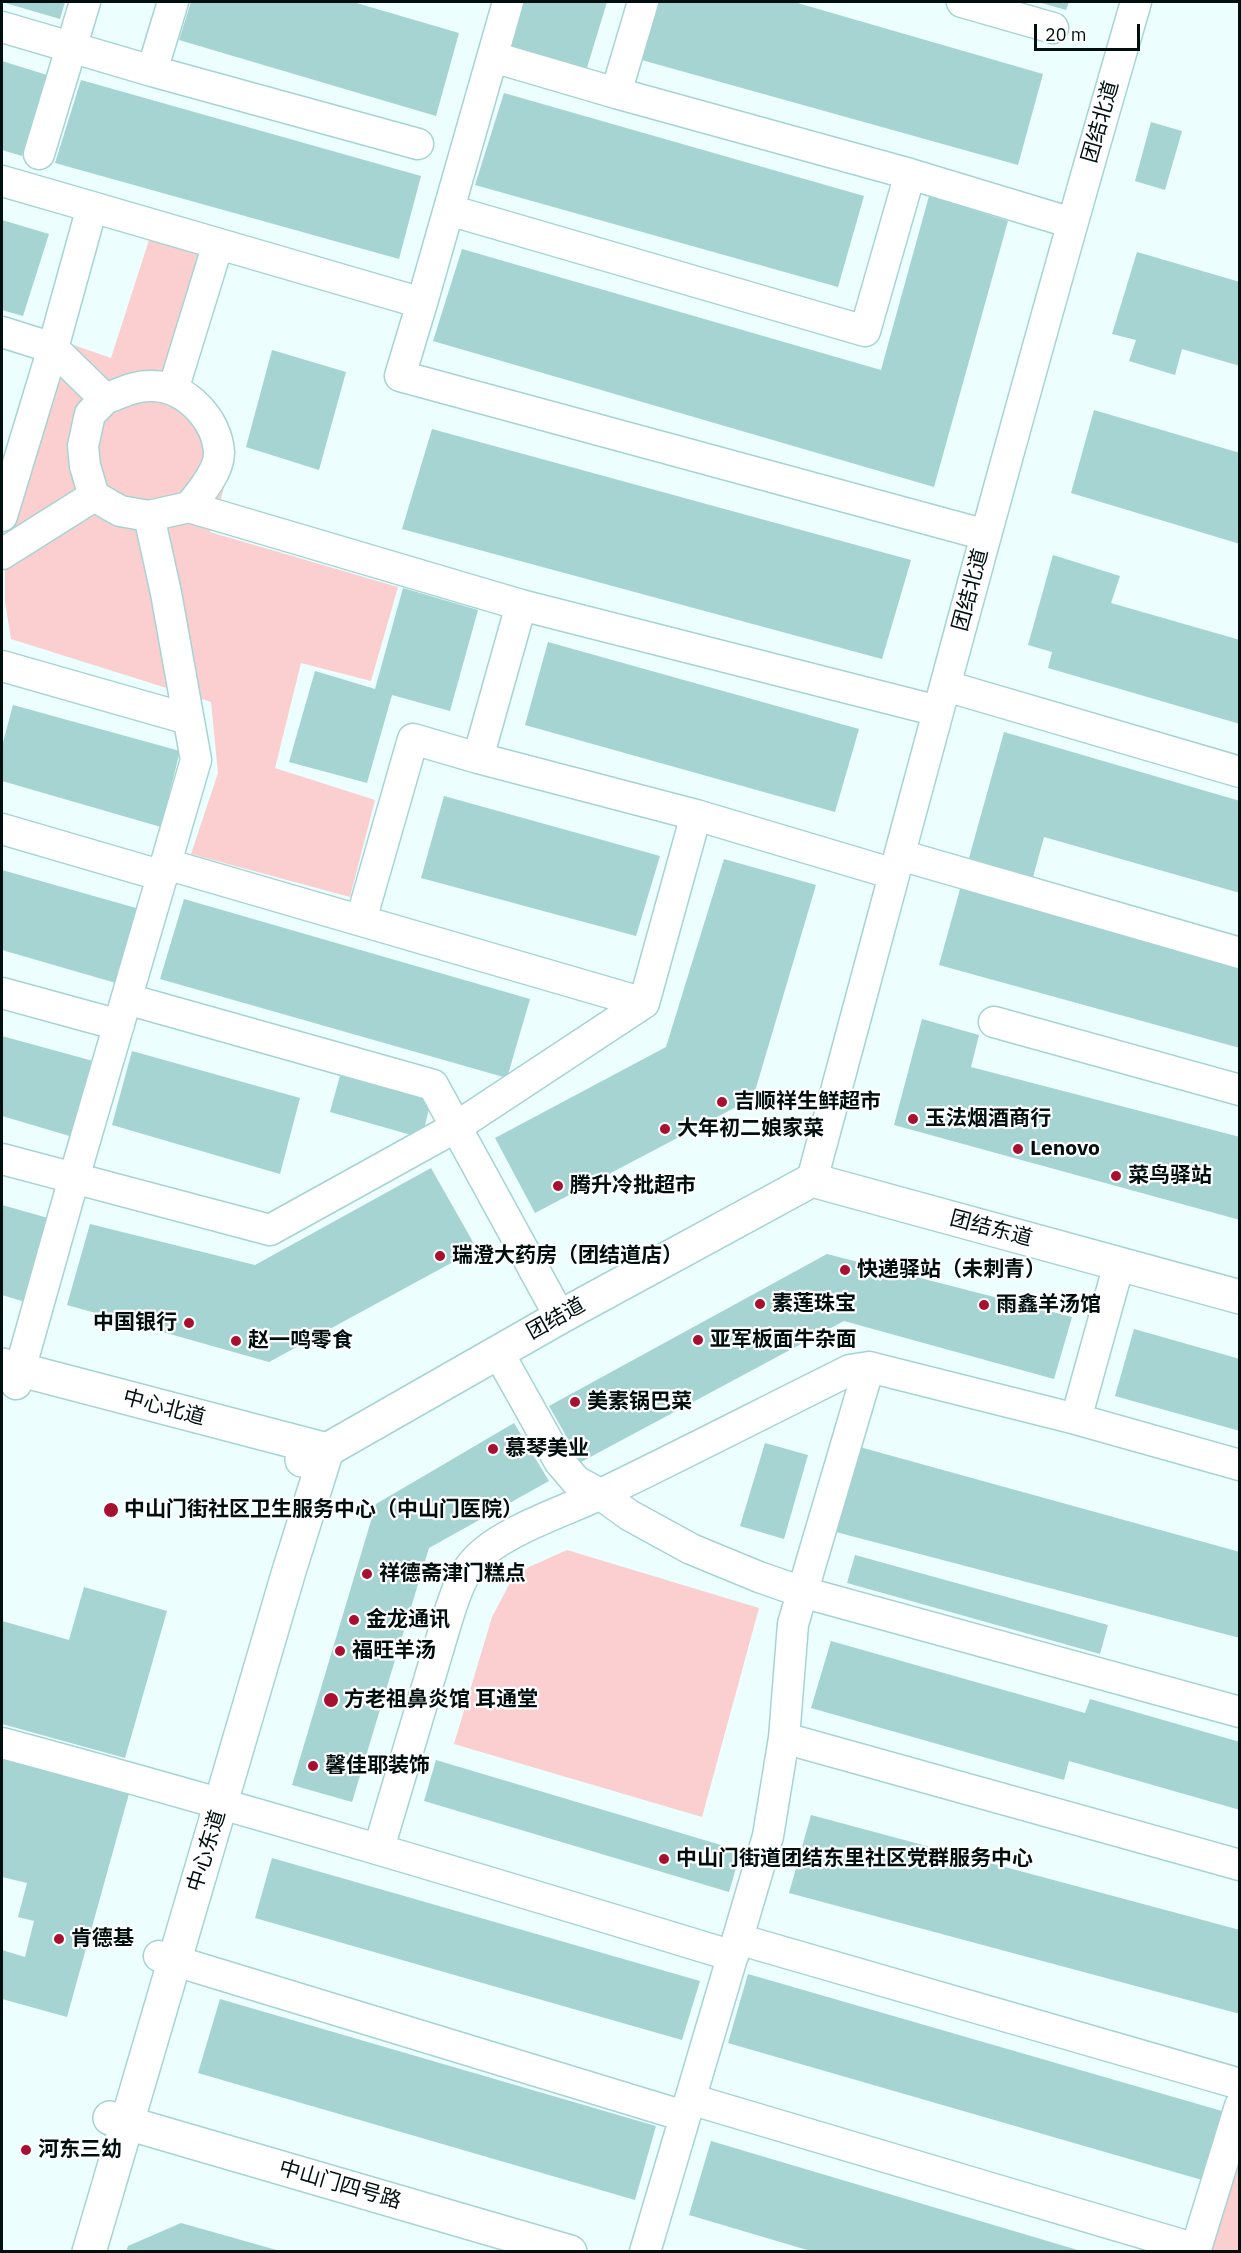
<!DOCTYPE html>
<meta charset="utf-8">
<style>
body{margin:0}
#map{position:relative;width:1241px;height:2253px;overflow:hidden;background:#ecfefe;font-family:"IBM Plex Sans",sans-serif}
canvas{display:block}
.frame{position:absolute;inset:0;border:3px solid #010f0f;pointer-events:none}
.scale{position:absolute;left:1034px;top:24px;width:106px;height:27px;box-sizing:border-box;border:3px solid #010f0f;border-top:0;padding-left:8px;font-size:18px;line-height:21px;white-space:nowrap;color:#010f0f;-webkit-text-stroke:4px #fff;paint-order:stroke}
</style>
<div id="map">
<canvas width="1241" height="2253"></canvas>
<div class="frame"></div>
<div class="scale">20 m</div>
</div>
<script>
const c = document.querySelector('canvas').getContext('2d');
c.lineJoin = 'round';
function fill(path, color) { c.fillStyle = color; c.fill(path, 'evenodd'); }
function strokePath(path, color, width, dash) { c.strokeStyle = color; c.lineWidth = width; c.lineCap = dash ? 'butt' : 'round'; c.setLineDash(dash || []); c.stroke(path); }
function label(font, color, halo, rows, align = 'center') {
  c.font = font + ' "IBM Plex Sans","Noto Sans SC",sans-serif'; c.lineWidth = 4.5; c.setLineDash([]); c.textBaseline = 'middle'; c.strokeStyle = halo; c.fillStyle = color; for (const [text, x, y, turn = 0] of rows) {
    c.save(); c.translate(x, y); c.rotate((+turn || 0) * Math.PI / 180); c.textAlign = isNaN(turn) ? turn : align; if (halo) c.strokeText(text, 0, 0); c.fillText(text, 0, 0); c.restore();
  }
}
const green = new Path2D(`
 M150,237L206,253L166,376L205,397L233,439L222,496L210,532L398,587L371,681L301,663L275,768L375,800L350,897L191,854L218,773L211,702L11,639L5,602V539L28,456L68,343L111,358Z
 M567,1550L759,1608L702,1817L454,1744L492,1617L511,1581L529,1567Z
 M1239,2140V2251H1207Z`);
const building = new Path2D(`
 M2,2H65L60,19Z
 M191,2H353L459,33L436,116L179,40Z
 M520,2H607L586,71L506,48Z
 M657,2H794L1043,74L1018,165L638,59Z
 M1038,2H1069L1066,10Z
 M2,61L47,75L22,156L2,150Z
 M81,80L421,176L399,259L55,163Z
 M504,93L864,196L838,287L475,185Z
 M1151,122L1182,131L1165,190L1135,181Z
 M929,196L1008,221L934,487L433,341L462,249L881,370Z
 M2,220L49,234L23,316L2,310Z
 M1137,252L1240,282V366L1182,349L1175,375L1129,361L1136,340L1112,334Z
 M272,350L346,372L319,470L246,447Z
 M1094,410L1240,453V544L1071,493Z
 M432,429L911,560L882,659L402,529Z
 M1053,555L1120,576L1111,603L1240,640V724L1048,668L1052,652L1028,645Z
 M403,588L478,610L450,711L392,695L367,783L289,762L315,671L375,689Z
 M548,642L859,729L835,812L525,725Z
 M13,705L180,751L161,827L2,781V746Z
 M1004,732L1240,801V893L1044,837L1033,877L969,858Z
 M444,796L660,856L636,936L421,878Z
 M724,859L816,885L753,1098L535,1213L495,1138L666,1047Z
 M2,870L136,908L116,983L2,950Z
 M962,882L1240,963V1048L939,965Z
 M184,899L530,999L507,1078L160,979Z
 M922,1019L979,1035L971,1067L1240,1137V1220L894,1125Z
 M2,1036L93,1061L73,1137L2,1116Z
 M132,1051L300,1098L280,1174L112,1125Z
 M341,1072L432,1096L422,1138L330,1112Z
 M431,1168L477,1249L269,1362L67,1305L90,1224L255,1265Z
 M2,1205L48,1218L25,1302L2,1295Z
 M827,1254L1072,1317L1054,1379L844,1321L581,1462L549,1406Z
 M1134,1329L1240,1359V1431L1115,1396Z
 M514,1423L549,1481L429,1548L352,1802L292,1785L376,1504Z
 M765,1443L808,1455L784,1539L740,1526Z
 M856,1446L1240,1552V1638L832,1531Z
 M855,1555L1108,1625L1100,1654L847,1583Z
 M84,1587L167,1611L125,1758L2,1724V1621L69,1640Z
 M831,1641L1085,1713L1090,1699L1240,1742V1810L1069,1761L1064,1780L811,1708Z
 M2,1753L130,1790L67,2017L2,1999V1950L25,1957L34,1921L18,1917L27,1883L2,1877Z
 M436,1760L741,1851L729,1892L424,1801Z
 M811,1815L1240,1930V2014L789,1893Z
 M272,1858L700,1981L682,2040L255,1918Z
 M748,1974L1222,2111L1202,2180L728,2043Z
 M220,1999L656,2126L635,2200L198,2073Z
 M711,2141L1081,2251V2252H814L689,2215Z
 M181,2223L280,2251V2252H126L128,2246Z`);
const minor = new Path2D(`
 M173,2L152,71L418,144
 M962,2L1053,28
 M2,27L152,71
 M493,57L616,93
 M39,154L85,2
 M910,174L1072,223
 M2,181L92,207
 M449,210L865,331L910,174L616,93L643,2
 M422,303L400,376L986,535
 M2,332L53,348L105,399C120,393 136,385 153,386C187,387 217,420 219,452C220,470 200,494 189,507
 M173,390L218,244
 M105,399L90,414L83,446L85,466L94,496L120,511L149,516
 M2,516L53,348L92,207L422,303L508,2
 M2,554L94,496
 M521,605L478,758L696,815
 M2,666L188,719
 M946,686L1240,772
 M2,829L163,876
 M900,855L1240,953
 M166,864L644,1003
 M361,920L413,739L478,758
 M2,993L119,1025
 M127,999L433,1085L560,1317
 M994,1022L1240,1090
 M2,1159L270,1230L456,1127L644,1003L696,815L894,874
 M812,1180C918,787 1022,393 1136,2
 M498,1352L559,1461L576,1481L600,1494L629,1515L691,1549L759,1577L802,1592L1240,1712
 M16,1384L74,1178L196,760L166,593L149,516L189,507L521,605L938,711
 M1076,1419L1119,1264
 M784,1738L1240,1865
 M2,1743C247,1809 490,1882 733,1956
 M379,1848L447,1620C455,1595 462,1570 483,1553C510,1529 567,1510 601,1494C684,1454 767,1411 850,1370L869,1367L1076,1419L1240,1465
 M738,1939L1240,2084
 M159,1956L684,2116
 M690,2099L1196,2249
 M645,2252L768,1836L784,1738L793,1624L869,1367
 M1195,2252L1240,2106`);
const tertiary = new Path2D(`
 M2,1365L327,1450
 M302,1460L327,1450L560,1317L812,1180L1240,1297
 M110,2118L570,2252
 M89,2252L289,1571L327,1450`);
const markers = [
 [722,1102,6,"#a81031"],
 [913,1119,6,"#a81031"],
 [665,1129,6,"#a81031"],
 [1018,1149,6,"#a81031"],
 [1116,1176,6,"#a81031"],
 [558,1186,6,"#a81031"],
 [440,1256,6,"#a81031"],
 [845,1270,6,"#a81031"],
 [760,1304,6,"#a81031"],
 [984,1305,6,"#a81031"],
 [189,1323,6,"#a81031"],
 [698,1340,6,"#a81031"],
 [236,1341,6,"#a81031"],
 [575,1402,6,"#a81031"],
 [493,1449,6,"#a81031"],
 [111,1510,8,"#a81031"],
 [367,1574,6,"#a81031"],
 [354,1620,6,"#a81031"],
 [340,1651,6,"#a81031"],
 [331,1700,8,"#a81031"],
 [313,1766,6,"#a81031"],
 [664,1859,6,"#a81031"],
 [59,1939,6,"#a81031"],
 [26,2150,6,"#a81031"]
];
const streetNames = [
 ["团结北道",1101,122,-74],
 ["团结北道",971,590,-75],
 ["团结东道",991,1229,15],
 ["团结道",556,1319,-29],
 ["中心北道",164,1408,15],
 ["中心东道",207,1851,-73],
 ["中山门四号路",340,2185,16]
];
const poiNames = [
 ["吉顺祥生鲜超市",734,1102],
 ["玉法烟酒商行",925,1119],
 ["大年初二娘家菜",677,1129],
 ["Lenovo",1030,1149],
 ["菜鸟驿站",1128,1176],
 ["腾升冷批超市",570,1186],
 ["瑞澄大药房（团结道店）",452,1256],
 ["快递驿站（未刺青）",857,1270],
 ["素莲珠宝",772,1304],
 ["雨鑫羊汤馆",996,1305],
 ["中国银行",177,1323,"right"],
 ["亚军板面牛杂面",710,1340],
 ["赵一鸣零食",248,1341],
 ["美素锅巴菜",587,1402],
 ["慕琴美业",505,1449],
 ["中山门街社区卫生服务中心（中山门医院）",124,1510],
 ["祥德斋津门糕点",379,1574],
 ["金龙通讯",366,1620],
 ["福旺羊汤",352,1651],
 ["方老祖鼻炎馆 耳通堂",344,1700],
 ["馨佳耶装饰",325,1766],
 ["中山门街道团结东里社区党群服务中心",676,1859],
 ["肯德基",71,1939],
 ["河东三幼",38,2150]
];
fill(green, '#fbcfcf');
fill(building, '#a5d4d3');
strokePath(minor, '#a5d4d3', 33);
strokePath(tertiary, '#a5d4d3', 36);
strokePath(minor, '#fff', 30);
strokePath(tertiary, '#fff', 33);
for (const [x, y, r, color] of markers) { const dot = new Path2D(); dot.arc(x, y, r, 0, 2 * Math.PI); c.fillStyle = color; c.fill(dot); strokePath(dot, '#fff', 2); }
label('21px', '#010f0f', '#fff', streetNames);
label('bold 21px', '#010f0f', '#fff', poiNames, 'left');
</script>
